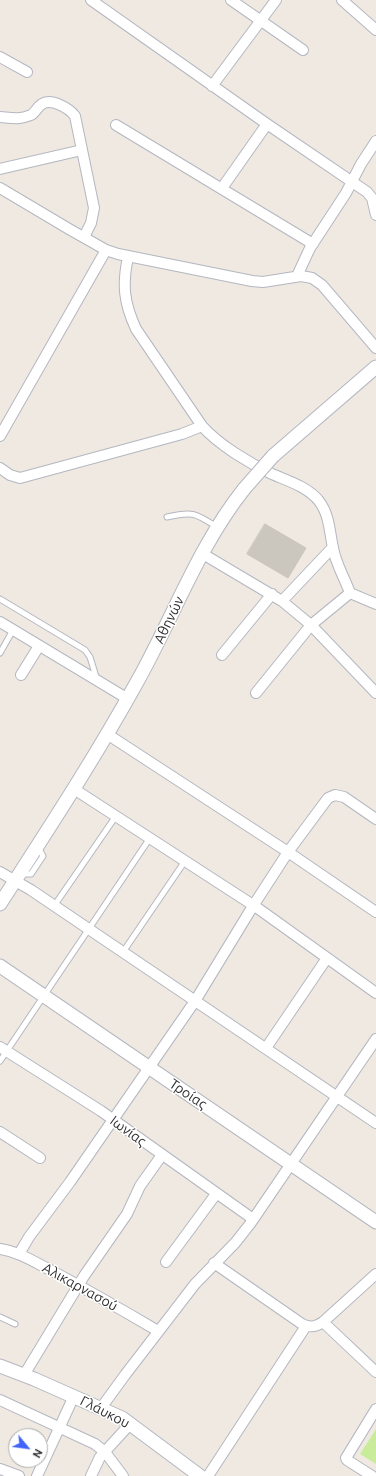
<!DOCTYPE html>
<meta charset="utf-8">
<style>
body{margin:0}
#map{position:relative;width:376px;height:1476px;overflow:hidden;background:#efe9e1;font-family:Ubuntu,sans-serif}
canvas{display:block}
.north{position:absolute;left:8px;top:1428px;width:40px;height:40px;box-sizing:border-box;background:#fff;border:1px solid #ababab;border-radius:50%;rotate:119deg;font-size:11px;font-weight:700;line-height:16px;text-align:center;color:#2e2e2e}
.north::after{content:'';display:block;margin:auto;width:14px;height:18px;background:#4264fb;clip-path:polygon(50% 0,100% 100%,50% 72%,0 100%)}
</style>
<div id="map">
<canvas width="376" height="1476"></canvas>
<div class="north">N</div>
</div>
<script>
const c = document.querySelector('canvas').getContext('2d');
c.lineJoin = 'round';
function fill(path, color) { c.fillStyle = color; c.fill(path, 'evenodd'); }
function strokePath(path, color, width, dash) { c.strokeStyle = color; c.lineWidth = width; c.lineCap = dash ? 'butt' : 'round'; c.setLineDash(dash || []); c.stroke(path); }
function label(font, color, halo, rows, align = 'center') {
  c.font = font + ' Ubuntu,sans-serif'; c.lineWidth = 3; c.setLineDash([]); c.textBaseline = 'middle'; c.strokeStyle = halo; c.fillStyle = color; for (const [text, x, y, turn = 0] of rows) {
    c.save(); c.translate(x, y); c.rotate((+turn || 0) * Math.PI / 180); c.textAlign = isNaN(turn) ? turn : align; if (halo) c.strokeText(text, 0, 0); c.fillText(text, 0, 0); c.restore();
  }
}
const pitch = new Path2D(`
 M376,1429V1464L360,1454Z`);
const building = new Path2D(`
 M265,524L306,548L288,578L247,554Z`);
const lane = new Path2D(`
 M167,517C193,511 195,513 217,527
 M0,599L85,650L90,657L97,680
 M0,653L13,630
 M21,874H31L43,856L38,847
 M54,906L116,816
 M123,952L185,861
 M0,1061L150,838
 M0,1317L15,1324`);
const street = new Path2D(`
 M91,0L267,124L367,192L372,198L376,215
 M231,0L303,50
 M342,0L376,30
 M0,57L27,72
 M212,86L276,0
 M0,117C12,118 19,120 31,115C35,113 37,107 42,104C51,98 69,108 75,116L94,208L91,223L84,237
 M116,125L313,244
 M0,169L82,150
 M0,188L69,229L106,250L118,254L252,281L263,282L301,276L312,278L322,285L376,348
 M222,188L267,124
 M128,257C122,285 124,303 136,329L202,426C219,445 249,463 272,474C288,481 308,487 319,501C332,518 329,540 336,559C340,571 346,582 350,593L376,604
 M297,276L310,248L346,193L361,164L376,141
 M0,436L106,250
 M0,468L10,475L20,478L182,434L202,426
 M203,554L282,601L311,625L376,693
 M282,601L333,547
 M0,622L128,699
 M222,655L272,594
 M21,675L39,646
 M256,693L311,625L350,593
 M107,734L288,852L376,912
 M74,789L256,907L376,993
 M0,872L31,890L376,1123
 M0,1047L101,1111L253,1219
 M266,1048L327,958
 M0,1132L40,1158
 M0,1249C20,1252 36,1263 54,1272C89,1291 124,1311 158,1331
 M19,1254L29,1237L70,1182L195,1001L253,906L288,852L328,798L335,795L344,797L376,819
 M166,1262L216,1194
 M214,1263L302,1324C310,1328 316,1327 323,1322L376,1274
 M323,1322L376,1372
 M24,1375L84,1276L127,1214L140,1186L162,1155
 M0,1400L95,1444L105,1452L123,1476
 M101,1408L125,1375L195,1284L235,1243L250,1224L376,1039
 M0,1469L19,1476
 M37,1476L74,1396
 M91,1476L100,1457L131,1423
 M208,1476L306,1326
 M372,1476L347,1460L346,1458L376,1409`);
const secondary = new Path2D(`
 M273,456L376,367
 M0,904C47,831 95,758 137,682C173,618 198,547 244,489
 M0,966L376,1222
 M0,1366L34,1379L122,1418L200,1476`);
const secondaryBridge = new Path2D(`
 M244,489L273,456`);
const streetNames = [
 ["Αθηνών",169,620,-64],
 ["Τροίας",188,1094,34],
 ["Ιωνίας",128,1131,36],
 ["Αλικαρνασού",80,1287,29],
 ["Γλάυκου",105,1412,27]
];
fill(pitch, '#c9ec9a');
fill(building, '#cbc7bf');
strokePath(building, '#cbc5ba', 1);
strokePath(lane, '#b4b7c1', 7);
strokePath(street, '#b4b7c1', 12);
strokePath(secondary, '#b4b7c1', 15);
strokePath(lane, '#fff', 5);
strokePath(street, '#fff', 10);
strokePath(secondary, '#fff', 13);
strokePath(secondaryBridge, '#b4b7c1', 15, []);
strokePath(secondaryBridge, '#fff', 13);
label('14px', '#2e2e2e', '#fff', streetNames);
</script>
